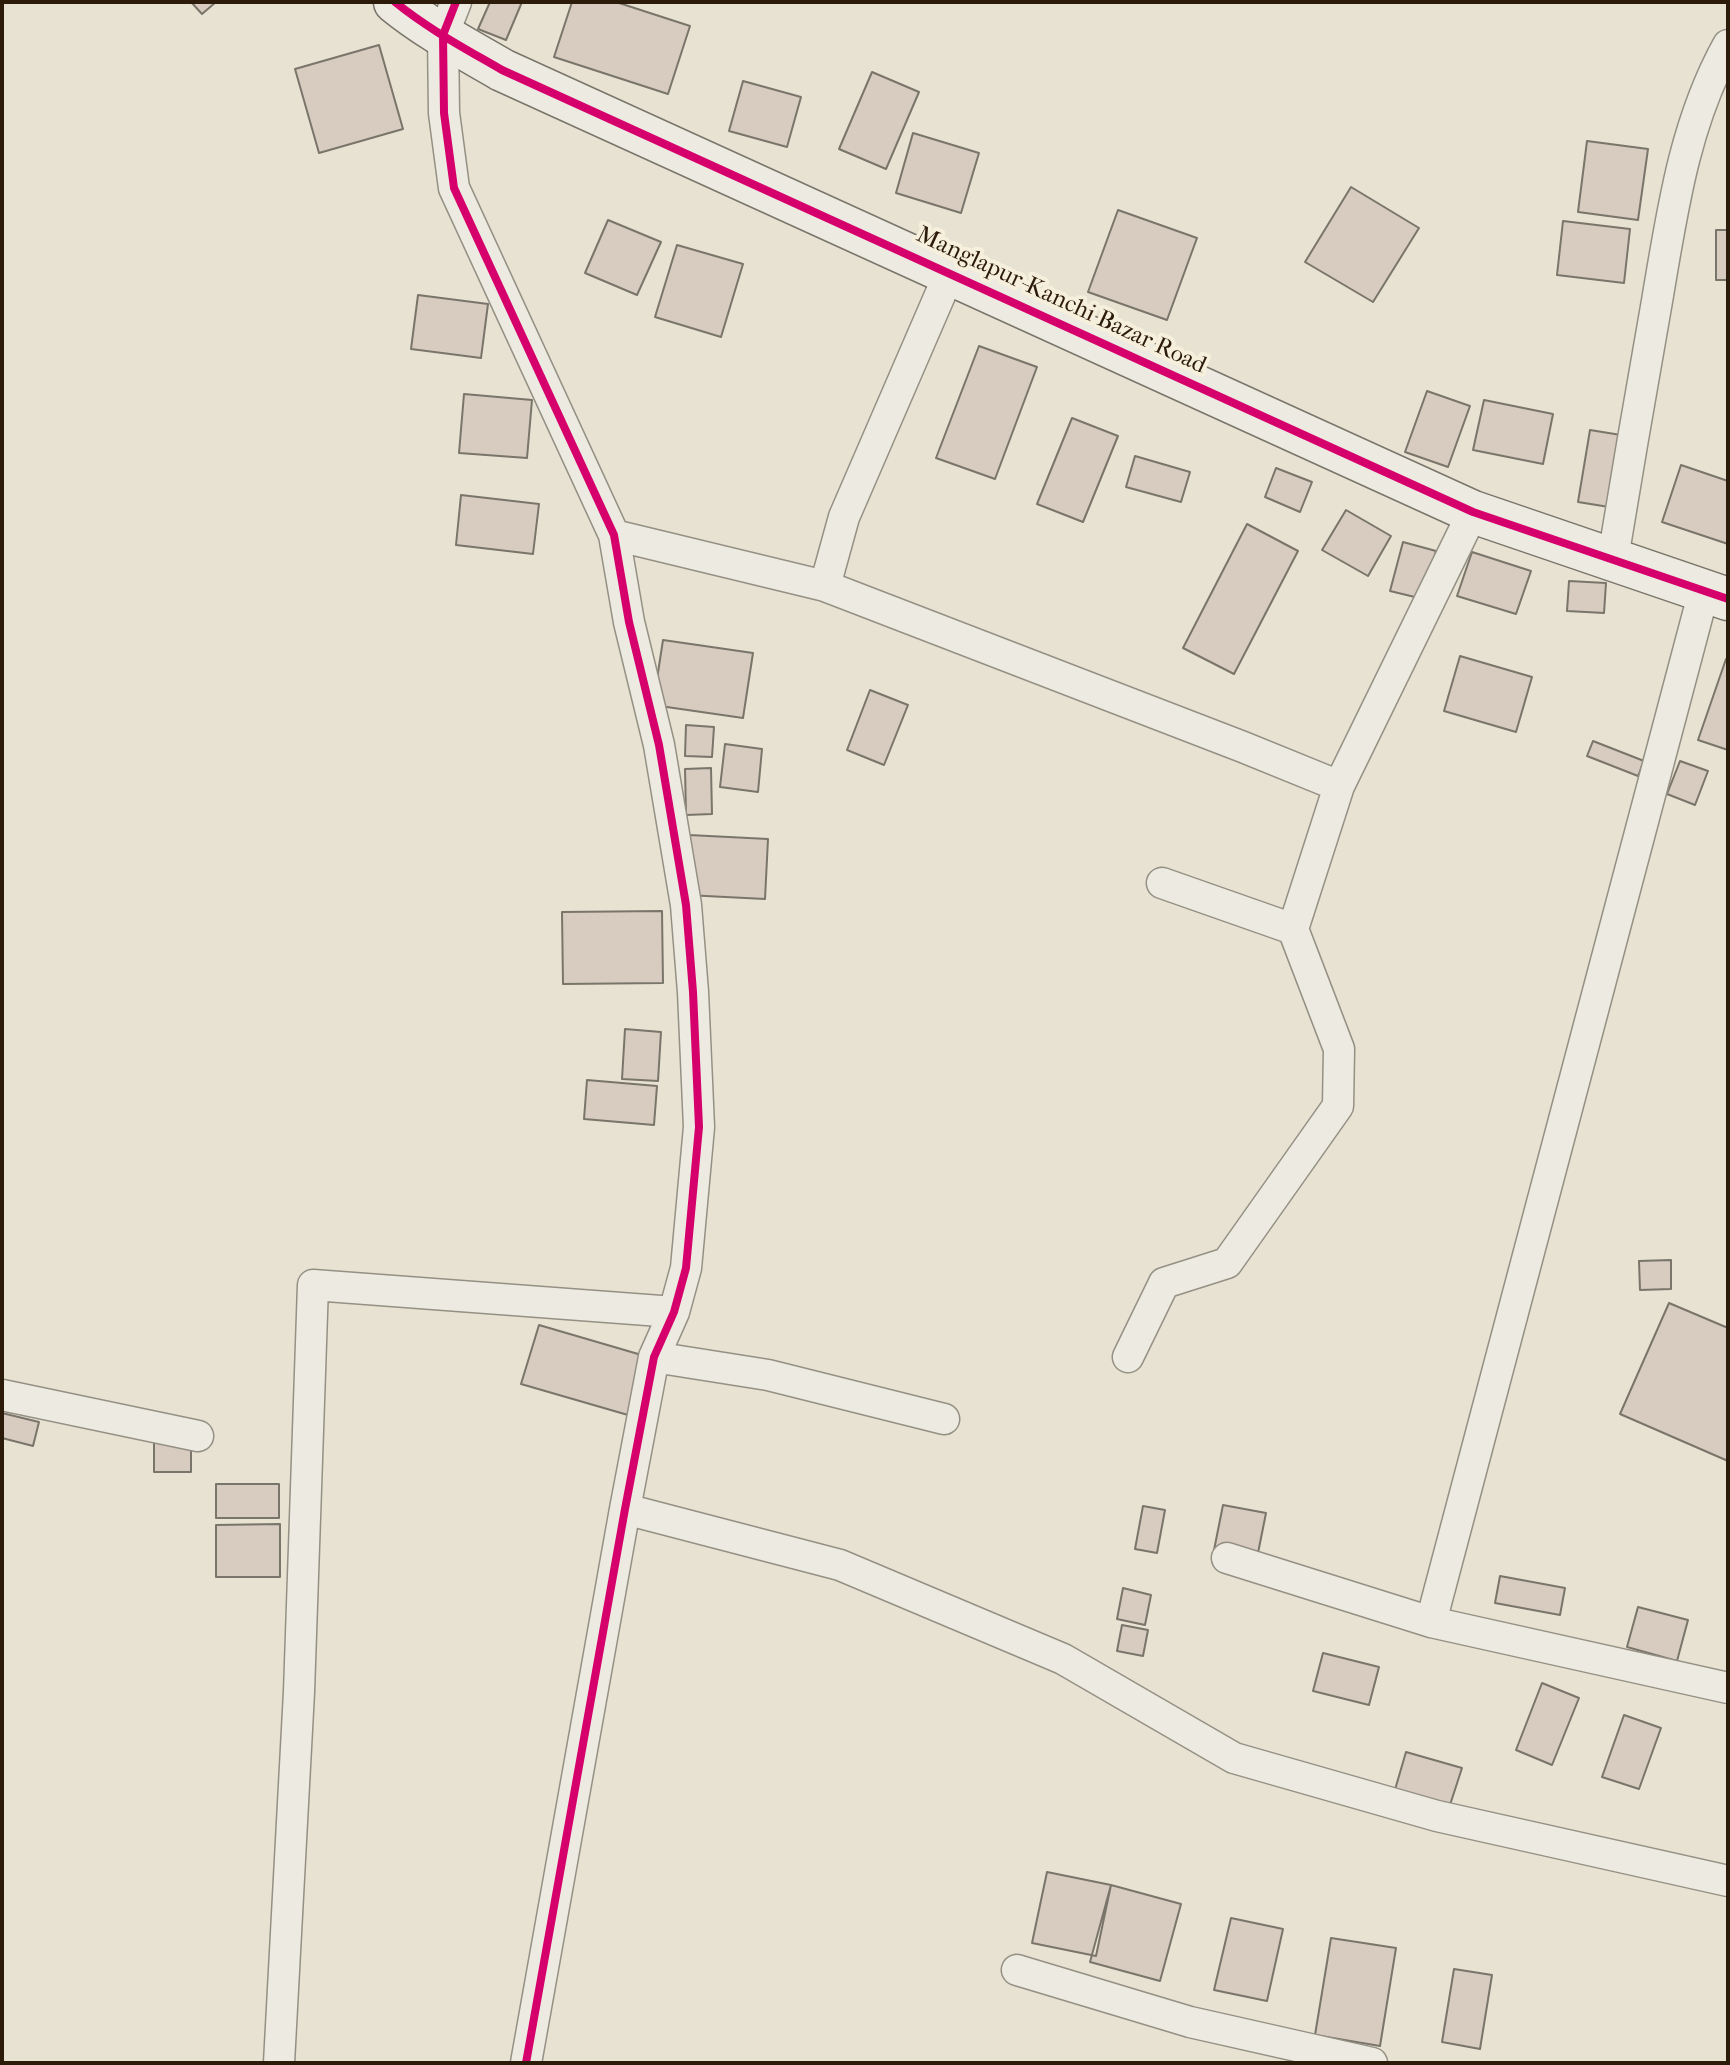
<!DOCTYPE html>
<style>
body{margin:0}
#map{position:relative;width:1730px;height:2065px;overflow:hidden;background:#e7e2d2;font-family:"IM FELL French Canon",serif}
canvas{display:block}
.frame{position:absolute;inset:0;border:4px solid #2d1b09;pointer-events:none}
</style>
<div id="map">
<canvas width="1730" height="2065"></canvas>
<div class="frame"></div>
</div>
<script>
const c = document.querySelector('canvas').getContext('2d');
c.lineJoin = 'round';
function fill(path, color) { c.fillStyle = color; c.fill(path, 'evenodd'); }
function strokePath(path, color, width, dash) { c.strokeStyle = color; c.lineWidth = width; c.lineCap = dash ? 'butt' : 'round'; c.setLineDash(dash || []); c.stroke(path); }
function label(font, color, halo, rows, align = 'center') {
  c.font = font + ' "IM FELL French Canon",serif'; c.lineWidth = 8; c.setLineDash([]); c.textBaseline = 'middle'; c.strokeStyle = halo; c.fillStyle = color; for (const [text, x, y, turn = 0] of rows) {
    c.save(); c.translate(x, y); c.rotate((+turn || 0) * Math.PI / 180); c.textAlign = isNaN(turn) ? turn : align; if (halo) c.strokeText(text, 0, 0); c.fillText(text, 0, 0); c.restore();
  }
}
const building = new Path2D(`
 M191,2H216L202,14Z
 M490,2H522L506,40L478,29Z
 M572,2H616L690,26L668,94L554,57Z
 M379,45L403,129L319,153L295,69Z
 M872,72L919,92L886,169L839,149Z
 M743,81L801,97L787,147L729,131Z
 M913,133L979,153L961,213L896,193Z
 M1587,141L1648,149L1638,220L1578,212Z
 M1351,187L1419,228L1373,302L1305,262Z
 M1118,210L1197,238L1167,320L1088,292Z
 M608,220L661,242L637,295L585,273Z
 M1563,221L1630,229L1624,283L1557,275Z
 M1716,230H1728V280H1716Z
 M677,245L743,264L721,337L655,317Z
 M418,295L488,304L481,358L411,349Z
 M979,346L1037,367L995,479L936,458Z
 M1427,391L1470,406L1448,467L1405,452Z
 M464,394L532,400L527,458L459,453Z
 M1484,400L1553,414L1543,464L1473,450Z
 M1072,418L1118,436L1083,522L1037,504Z
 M1590,430L1621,435L1609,507L1578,502Z
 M1135,456L1190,472L1181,502L1126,487Z
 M1681,465L1728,481V544L1662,522Z
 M1276,468L1312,482L1300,512L1265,497Z
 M461,495L539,504L533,554L456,545Z
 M1346,510L1391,536L1368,576L1322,550Z
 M1247,524L1298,551L1234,674L1183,648Z
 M1403,542L1436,551L1423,599L1390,591Z
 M1472,552L1531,571L1516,614L1457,596Z
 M1569,581L1606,583L1604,613L1567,611Z
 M663,640L753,653L743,718L653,705Z
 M1460,656L1532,677L1516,732L1444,711Z
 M1726,659L1728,660V750L1698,740Z
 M870,690L908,705L884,765L847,750Z
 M686,725L714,727L712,757L685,756Z
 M1593,741L1644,761L1638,776L1587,756Z
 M725,744L762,749L758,792L720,787Z
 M1680,761L1708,771L1695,805L1667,794Z
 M711,768L712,814L686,815L685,769Z
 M689,835L768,839L765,899L686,895Z
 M662,911L663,983L563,984L562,912Z
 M625,1029L661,1032L658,1081L622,1079Z
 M587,1080L657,1086L654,1125L584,1119Z
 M1671,1260V1289L1640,1290L1639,1261Z
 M1669,1303L1728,1328V1461L1620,1414Z
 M539,1325L645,1356L628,1415L521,1384Z
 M2,1413L39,1422L33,1446L2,1438Z
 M154,1439H191V1472H154Z
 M216,1484H279V1518H216Z
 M1223,1505L1266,1513L1257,1558L1214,1550Z
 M1143,1506L1165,1510L1157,1553L1135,1549Z
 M280,1524V1577H216V1525Z
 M1500,1576L1565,1588L1560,1615L1495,1603Z
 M1123,1588L1151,1595L1145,1625L1117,1619Z
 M1638,1607L1688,1620L1677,1661L1627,1647Z
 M1122,1625L1148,1630L1143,1656L1117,1651Z
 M1323,1653L1379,1667L1369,1705L1313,1691Z
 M1542,1683L1579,1698L1552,1765L1516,1750Z
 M1624,1715L1661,1728L1639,1789L1602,1777Z
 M1406,1752L1462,1768L1449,1808L1394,1793Z
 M1047,1872L1111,1885L1096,1956L1032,1943Z
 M1111,1885L1181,1904L1160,1981L1090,1962Z
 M1231,1918L1283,1929L1267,2001L1214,1990Z
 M1331,1938L1396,1948L1380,2046L1315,2035Z
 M1454,1969L1492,1975L1480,2049L1442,2042Z`);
const street = new Path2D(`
 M456,2L443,35L444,113L454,188L614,535L629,622L659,745L686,905L693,992L699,1127L686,1268L674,1312L654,1357L625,1509L526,2063
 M614,535L825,586L844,517L950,272
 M1613,558C1627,472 1642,387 1657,301C1672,213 1684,124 1728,45
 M825,586L1243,747L1339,786
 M1162,883L1293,929
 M654,1357L768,1375L944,1419
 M1128,1357L1164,1283L1227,1263L1338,1106L1339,1049L1293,929L1339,786L1473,512
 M2,1395L198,1436
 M625,1509L840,1565L1063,1659L1234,1758L1437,1816L1728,1881
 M1227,1558L1431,1622L1728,1688
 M1431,1622L1704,591
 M1017,1970L1190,2022L1372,2063
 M279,2063L299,1692L313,1285L674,1312`);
const secondary = new Path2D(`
 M395,2C428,29 466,49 502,70L1473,512L1728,599`);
const cycleway = new Path2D(`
 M395,2C428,29 466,49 502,70L1473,512L1728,599
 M456,2L443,35L444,113L454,188L614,535L629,622L659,745L686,905L693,992L699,1127L686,1268L674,1312L654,1357L625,1509L526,2063`);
const streetNames = [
 ["Manglapur-Kanchi Bazar Road",1061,301,25]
];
fill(building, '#d8cbc0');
strokePath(building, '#7a756a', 2);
strokePath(street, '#959084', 33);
strokePath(secondary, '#7a756a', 45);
strokePath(street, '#eceae1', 30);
strokePath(secondary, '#eceae1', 42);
strokePath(cycleway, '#d6006c', 8);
label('24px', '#2d1b09', '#f5efdc', streetNames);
</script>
